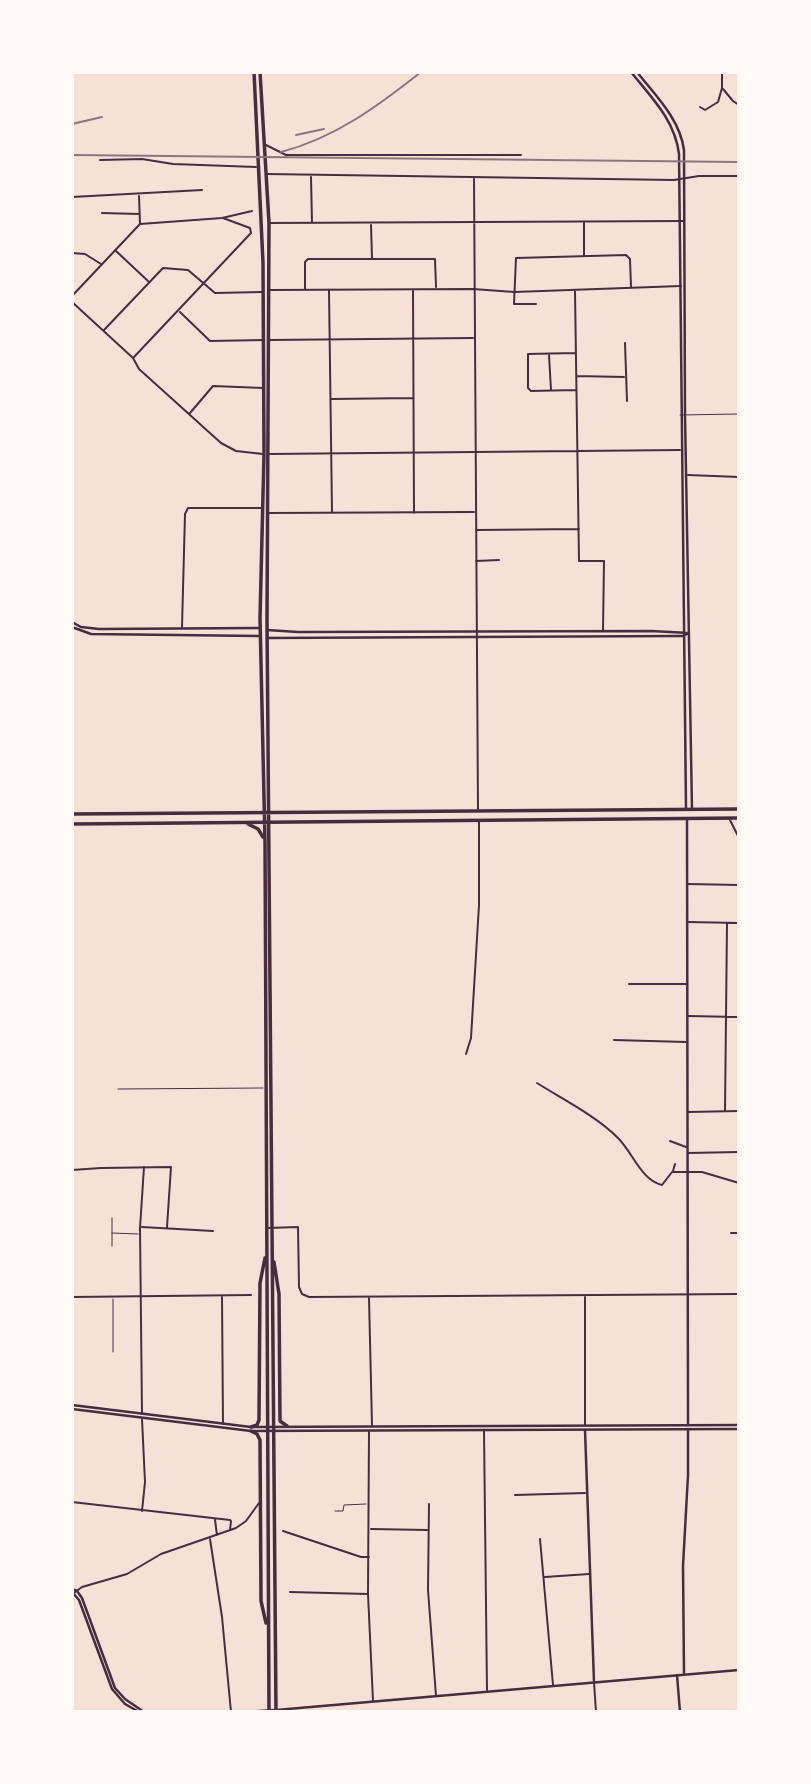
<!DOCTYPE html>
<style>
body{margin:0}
#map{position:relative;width:811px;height:1784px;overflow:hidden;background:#f7e1d7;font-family:"Fira Sans",sans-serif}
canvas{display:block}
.frame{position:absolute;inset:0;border:74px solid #fffaf5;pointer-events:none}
</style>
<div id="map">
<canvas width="811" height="1784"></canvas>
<div class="frame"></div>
</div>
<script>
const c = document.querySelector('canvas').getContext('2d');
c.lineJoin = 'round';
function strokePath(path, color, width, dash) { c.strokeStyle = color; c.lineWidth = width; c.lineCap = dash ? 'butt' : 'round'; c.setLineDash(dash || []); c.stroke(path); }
const service = new Path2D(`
 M680,415L739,414
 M118,1089L263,1088
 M112,1218V1246
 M112,1233L138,1234
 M113,1299V1352
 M335,1511H343L344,1505L366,1504`);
const minor = new Path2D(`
 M723,89L733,101L739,105
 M700,107L705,110L718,102L722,88V72
 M264,144L286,155H521
 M100,160L142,159L173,164L256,167
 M267,174L674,180L699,176H739
 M311,177L312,223
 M474,178L478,810
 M139,196L140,224
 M72,197L202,190
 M102,213L139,214
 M270,223L684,221
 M584,223V255
 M371,225L372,258
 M116,251L148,281
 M72,253L85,254L101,264
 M305,289V262L308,259H435L436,287
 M270,290L473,289L514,292L681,286
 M413,290L414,513
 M329,291L332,512
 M575,291L579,561H604L603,631
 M72,296L140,224L222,218L252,211
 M72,302L133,358L139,369L221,443L236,451L263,454
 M536,304H514L516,258L626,255L630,259L631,287
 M180,312L210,341L264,340
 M104,330L163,268L188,270L215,293L262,292
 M270,340L473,338
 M625,343L627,401
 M575,353L528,354V388L531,391L576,390
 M549,355L551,390
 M134,357L251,233L250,228L223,218
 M577,376L624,377
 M331,399L413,398
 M190,413L213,386L263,388
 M269,454L680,450
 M688,475L739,477
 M269,513L474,512
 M476,530L579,529
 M476,561L499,560
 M182,627L185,514L188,508H262
 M730,820L739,838
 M688,884L739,885
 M688,922L739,923
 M629,984H686
 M688,1016L739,1017
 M614,1040L686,1042
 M466,1054L471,1038L479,905V821
 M537,1083C564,1100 596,1116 618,1138C633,1153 641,1180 662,1185L672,1172H702L739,1183
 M725,1111L727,923
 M688,1112L739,1111
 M670,1141L686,1147
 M688,1153L739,1152
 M72,1170L101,1168L171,1167L167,1227
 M673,1171L675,1164
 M142,1227L213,1231
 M267,1228L298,1227L299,1287L302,1294L309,1297L739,1294
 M731,1233H739
 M222,1296L223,1424
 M72,1297L251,1295
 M369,1298L372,1425
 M142,1414L140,1228L144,1167
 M142,1419L145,1482L142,1511
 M585,1425V1297
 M369,1431L368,1594L373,1701
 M484,1431L487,1691
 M515,1495L585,1493
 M72,1502L230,1520L231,1521L230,1530
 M429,1504L428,1590L436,1696
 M215,1520L217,1535
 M371,1529L427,1530
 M283,1531L361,1557H369
 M210,1539L222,1617L231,1712
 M540,1539L553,1685
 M545,1577L589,1574
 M290,1592L368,1594
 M74,1593L82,1587L127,1574L161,1554L236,1528L246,1521L259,1503
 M594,1682L596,1712`);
const tertiary = new Path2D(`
 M687,819L688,1424
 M585,1430L594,1682
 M684,1674L683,1566L688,1475V1429
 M677,1675L680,1712
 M276,1710L739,1670`);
const secondary = new Path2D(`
 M631,72C651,97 675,120 679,154L686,809
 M637,72C655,95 680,119 684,150L685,415L692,809
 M72,622L81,627L99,629L259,628
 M72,627L91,634L259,636
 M267,630L298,632L651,631L689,633
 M267,638L677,636H683L689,633
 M72,1405L251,1427L739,1425
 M72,1409L251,1431L739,1429
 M72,1589L77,1591L82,1598L115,1688L125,1699L144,1712
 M72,1592L79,1600L112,1689L125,1704L139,1712
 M243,1712L275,1710`);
const primary = new Path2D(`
 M254,72L263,263L264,454L260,618L265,842L269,1712
 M260,72L269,223L267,621L276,1712
 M72,814L739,809
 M72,824L739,818
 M248,824L258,829L263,837
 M274,1262L279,1294L280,1421L287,1426
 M251,1427L257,1425L259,1420L260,1283L265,1258
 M251,1431L257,1434L260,1440L261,1601L266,1623`);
const rail = new Path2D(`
 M72,124L102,117
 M296,135L324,129
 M281,152C335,138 378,106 421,72
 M72,155L739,162`);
strokePath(service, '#4a2c40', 1);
strokePath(minor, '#4a2c40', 2);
strokePath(tertiary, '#4a2c40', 2.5);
strokePath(secondary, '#4a2c40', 2.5);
strokePath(primary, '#4a2c40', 3.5);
strokePath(rail, '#8f747c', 2);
</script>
